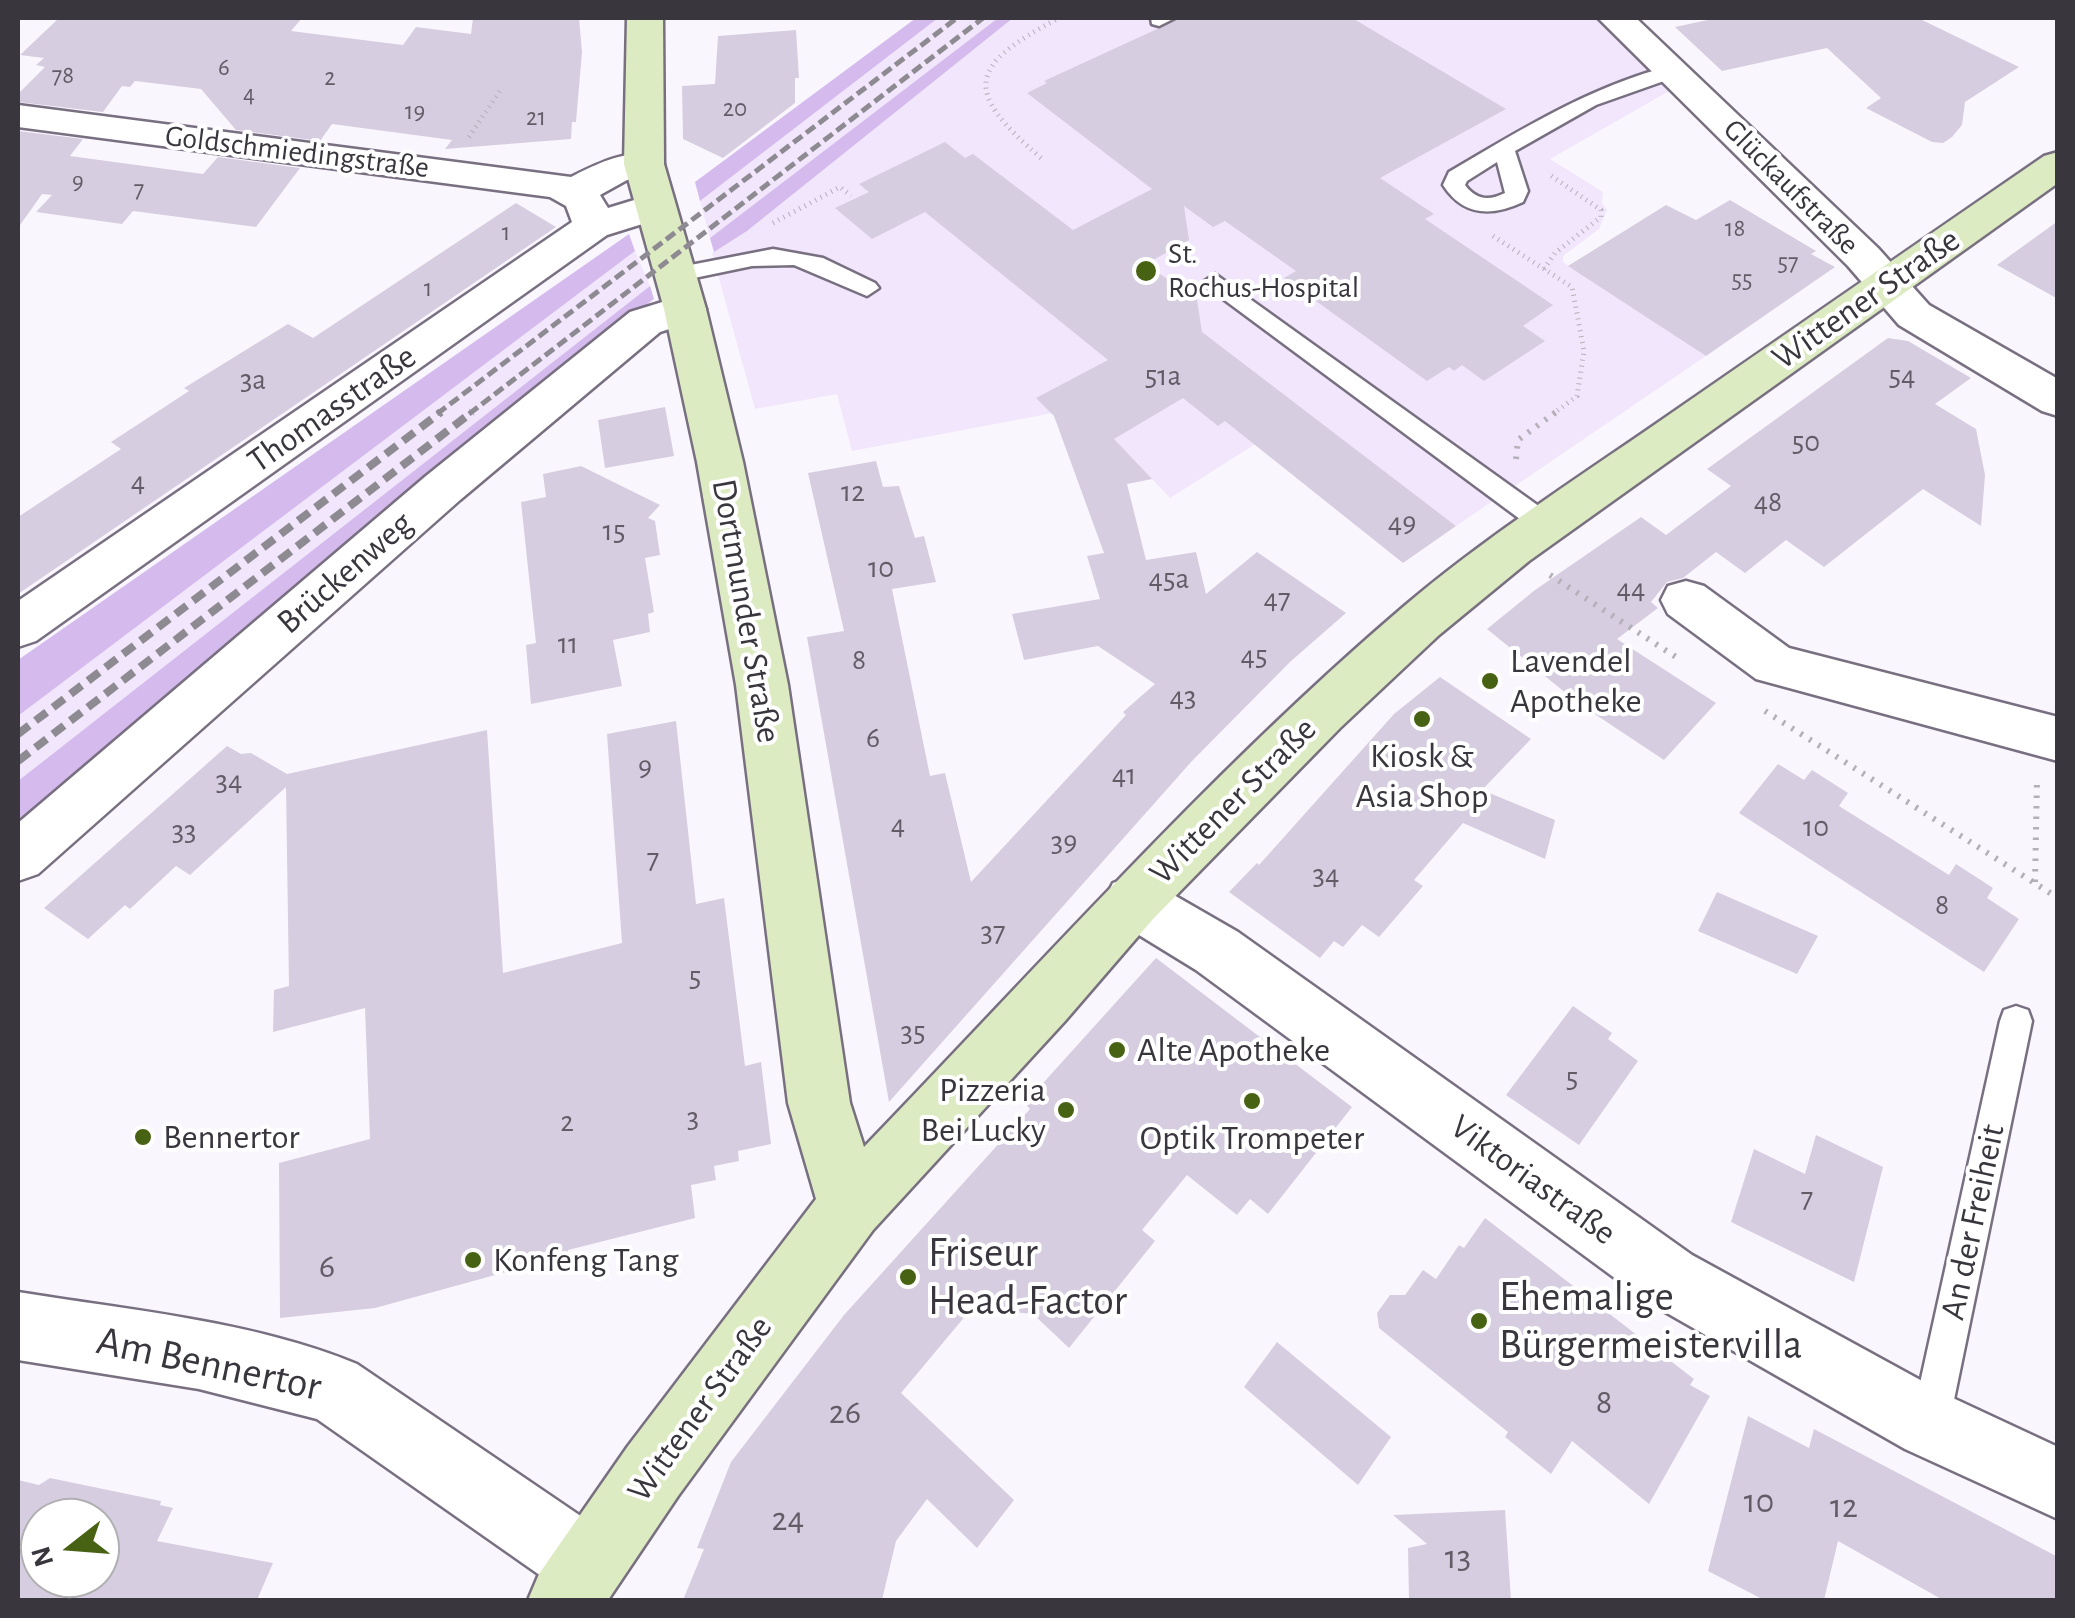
<!DOCTYPE html>
<meta charset="utf-8">
<style>
body{margin:0}
#map{position:relative;width:2075px;height:1618px;overflow:hidden;background:#faf6fe;font-family:"Alegreya Sans",sans-serif}
canvas{display:block}
.frame{position:absolute;inset:0;border:20px solid #3a363e;pointer-events:none}
.north{position:absolute;left:20px;top:1498px;width:100px;height:100px;box-sizing:border-box;background:#fff;border:2px solid #b0afb2;border-radius:50%;rotate:253deg;font-size:28px;font-weight:700;line-height:40px;text-align:center;color:#3a363e}
.north::after{content:'';display:block;margin:auto;width:35px;height:45px;background:#486213;clip-path:polygon(50% 0,100% 100%,50% 72%,0 100%)}
</style>
<div id="map">
<canvas width="2075" height="1618"></canvas>
<div class="frame"></div>
<div class="north">N</div>
</div>
<script>
const c = document.querySelector('canvas').getContext('2d');
c.lineJoin = 'round';
function fill(path, color) { c.fillStyle = color; c.fill(path, 'evenodd'); }
function strokePath(path, color, width, dash) { c.strokeStyle = color; c.lineWidth = width; c.lineCap = dash ? 'butt' : 'round'; c.setLineDash(dash || []); c.stroke(path); }
function label(font, color, halo, rows, align = 'center') {
  c.font = font + ' "Alegreya Sans",sans-serif'; c.lineWidth = 8; c.setLineDash([]); c.textBaseline = 'middle'; c.strokeStyle = halo; c.fillStyle = color; for (const [text, x, y, turn = 0] of rows) {
    c.save(); c.translate(x, y); c.rotate((+turn || 0) * Math.PI / 180); c.textAlign = isNaN(turn) ? turn : align; if (halo) c.strokeText(text, 0, 0); c.fillText(text, 0, 0); c.restore();
  }
}
const built = new Path2D(`
 M938,18H998L710,238L700,201Z
 M1013,18H1598L1671,90L1550,159L1603,192L1602,203L1607,210L1599,229L1563,256V262L1706,356L1456,526L1306,412L1170,498L1152,479L1082,492L1053,413L852,451L837,394L755,409L712,253L747,231Z
 M635,251L650,286L18,781V716Z`);
const green = new Path2D(`
 M916,18H938L700,201L695,182Z
 M998,18H1013L747,231L714,252L710,238Z
 M629,234L635,251L18,716V660Z
 M650,286L654,299L643,307L644,311L18,848V781Z`);
const building = new Path2D(`
 M59,18H302L291,31L403,45L416,27L471,34L473,18H579L582,52L576,122H572L571,139L445,149L452,140L332,124L320,141L236,130L201,89L135,81L130,87L122,86L103,112L18,102V94L45,67L36,65L44,58L20,55Z
 M1181,18H1352L1506,109L1380,178L1434,214L1425,219L1553,305L1523,326L1545,341L1484,381L1462,365L1454,371L1449,367L1427,381L1284,278L1296,271L1225,221L1213,227L1184,206L1189,240L1146,264L1197,300L1202,332L1456,526L1403,563L1225,421L1218,426L1183,398L1114,439L1152,479L1127,484L1146,560L1196,552L1206,594L1257,552L1346,613L1290,662L1192,761L889,1102L807,637L844,631L808,473L876,461L883,487L899,486L915,538L924,536L936,582L892,589L930,776L945,773L971,882L1126,715L1123,712L1155,684L1098,646L1024,660L1012,614L1100,599L1087,556L1104,553L1054,416L1036,398L1108,360L925,212L872,239L835,208L869,192L859,184L945,142L965,158L973,154L1073,230L1152,189L1027,93L1047,83L1044,81Z
 M1717,18H1918L2019,67L1965,102L1962,125L1952,137L1943,143L1932,142L1866,108L1881,98L1827,48L1722,71L1675,27Z
 M796,30L799,78H795V103L723,158L683,139L682,86L715,84L718,36Z
 M18,131L83,139L70,156L203,174L218,157L300,168L256,227L133,211L122,224L36,212L52,195L42,194L18,228Z
 M1730,200L1816,251L1811,254L1835,267L1706,356L1568,266L1666,205L1696,220Z
 M516,203L556,227L18,594V517L121,449L111,442L189,391L184,388L288,324L313,338Z
 M2058,221V299L1997,265Z
 M1888,338L1908,341L1971,378L1935,404L1976,429L1985,475L1981,526L1923,489L1824,567L1786,540L1745,573L1716,552L1683,578L1667,582L1651,602L1658,608L1617,639L1716,703L1664,760L1578,703L1487,629L1535,590L1641,517L1666,535L1731,486L1707,469Z
 M665,407L674,456L605,468L598,420Z
 M581,466L660,505L648,518L655,521L660,555L645,558L654,612L648,614L650,632L613,640L622,686L531,704L526,645L536,643L521,502L546,497L543,474Z
 M1440,677L1531,739L1482,790L1555,820L1545,859L1463,823L1414,880L1423,886L1379,937L1362,925L1343,947L1334,941L1320,958L1229,892L1257,863L1259,865L1394,714Z
 M676,721L696,904L724,898L745,1066L761,1062L771,1144L738,1151L739,1161L714,1166L716,1180L691,1185L695,1218L568,1250V1255L375,1308L280,1318L279,1163L370,1139L365,1008L273,1032L274,990L289,986L286,787L190,875L176,866L130,909L125,905L88,939L44,908L227,746L241,754L251,753L287,774L487,730L503,973L622,943L607,734Z
 M1778,764L1804,780L1812,770L1848,793L1839,806L1949,875L1956,864L1993,888L1987,898L2019,919L1984,972L1739,813Z
 M1717,892L1818,936L1797,974L1698,931Z
 M1156,958L1352,1107L1268,1214L1250,1199L1237,1215L1187,1175L1142,1230L1155,1241L1069,1348L1033,1314L972,1308L901,1393L1014,1500L977,1548L927,1499L896,1541L882,1600H683L704,1549L697,1548L731,1462L844,1315L1030,1109L1025,1103Z
 M1573,1006L1612,1033L1608,1039L1638,1061L1579,1145L1506,1095Z
 M1816,1135L1883,1167L1854,1282L1731,1222L1754,1149L1805,1174Z
 M1485,1218L1694,1379L1690,1385L1710,1396L1649,1504L1572,1441L1551,1474L1505,1437L1508,1432L1379,1328L1377,1313L1390,1295H1405L1423,1270L1436,1279L1459,1245L1464,1248Z
 M1277,1342L1391,1437L1358,1485L1244,1387Z
 M1748,1416L1809,1448L1814,1429L2058,1557V1600H1943L1838,1541L1824,1600H1764L1708,1571Z
 M50,1478L161,1501L160,1505L173,1508L157,1541L273,1563L257,1600H18V1480L39,1485ZM40,1518H100V1578H40Z
 M1505,1510L1511,1600H1409L1408,1548L1427,1544L1393,1515Z`);
const pathFar1 = new Path2D(`
 M469,137L502,88
 M1041,158C962,90 968,66 1059,18
 M773,223L840,187L851,196
 M1493,236L1572,287L1584,351L1577,396L1553,414
 M1544,269L1555,253L1601,217V210L1550,175`);
const path = new Path2D(`
 M1516,459L1518,440L1556,412
 M1550,575L1682,661
 M1765,711L2058,898
 M2035,882L2037,780`);
const lane = new Path2D(`
 M1151,18H1175L1159,26L1152,24Z
 M1674,65L1684,71L1681,75L1596,105L1515,151L1528,191L1523,202C1491,217 1463,216 1443,185L1449,172C1522,129 1591,86 1674,65ZM1497,162L1505,193C1489,201 1476,200 1465,185L1467,181Z
 M773,249L823,258L875,283L879,288L867,296L794,265L752,266L675,282L664,275L675,268Z
 M1215,274L1554,517L1558,524L1554,531H1536L1207,287L1203,282Z
 M2016,1006L2028,1010L2032,1021L1949,1424L1943,1437L1930,1443L1917,1437L1911,1424L2000,1021L2004,1010Z`);
const street = new Path2D(`
 M1598,18H1636L1878,248L1929,305L2058,379V416L2042,411L1899,325L1848,266Z
 M18,105L571,177C597,164 628,148 658,156L664,164L658,172L627,180L600,195L608,208L654,194L668,198L674,207L668,216L607,235L36,641L18,647V601L572,222L566,206L550,197L18,127Z
 M685,295L700,299L706,309L700,319L660,332L460,500L38,874L18,881V823L426,476L630,312Z
 M1686,581L1704,586L1789,648L2058,717V761L1756,679L1668,614L1661,600L1668,586Z
 M1133,876L1153,883L1238,932L1692,1255L1955,1399L2058,1447V1519L1905,1449L1646,1301L1196,970L1113,919L1104,901L1113,883Z
 M18,1292C128,1310 254,1321 357,1364L613,1538L624,1564L613,1590L587,1600L561,1590L317,1419L199,1389L18,1360Z`);
const secondary = new Path2D(`
 M627,18H663L664,164L706,309L743,462L788,685L850,1103L864,1147C1040,965 1209,773 1402,608C1483,539 1573,481 1660,421C1788,332 1916,244 2044,156L2058,152V183L1529,561L1439,635L1340,728L1153,919L1065,1021L873,1230L678,1496L608,1600H528L539,1574L628,1446L816,1199L788,1103L736,685L697,462L664,309L624,164Z`);
const railFar1 = new Path2D(`
 M437,414L957,18
 M469,414L983,18`);
const rail = new Path2D(`
 M18,734L441,412
 M18,761L472,412`);
const markers = [
 [1146,271,12,"#486213"],
 [1490,681,10,"#486213"],
 [1422,719,10,"#486213"],
 [1117,1050,10,"#486213"],
 [1252,1101,10,"#486213"],
 [1066,1110,10,"#486213"],
 [143,1137,10,"#486213"],
 [473,1260,10,"#486213"],
 [908,1277,10,"#486213"],
 [1479,1321,10,"#486213"]
];
const farNumbernames = [
 ["6",224,67],
 ["78",63,75],
 ["2",330,77],
 ["4",249,94],
 ["20",735,108],
 ["19",415,111],
 ["21",536,117],
 ["9",78,181],
 ["7",139,189],
 ["18",1735,228],
 ["1",506,232],
 ["57",1788,262],
 ["55",1742,279],
 ["1",428,288]
];
const farStreetnames = [
 ["Goldschmiedingstraße",297,152,7],
 ["Glückaufstraße",1791,187,45]
];
const farPoinames = [
 ["St.",1168,254],
 ["Rochus-Hospital",1168,288]
];
const numberNames = [
 ["51a",1163,376],
 ["54",1902,376],
 ["3a",253,380],
 ["50",1806,442],
 ["4",138,482],
 ["12",853,492],
 ["48",1768,502],
 ["49",1402,523],
 ["15",614,531],
 ["10",881,568],
 ["45a",1169,579],
 ["44",1631,589],
 ["47",1277,599],
 ["11",568,644],
 ["45",1254,656],
 ["8",859,660],
 ["43",1183,697],
 ["6",873,738],
 ["9",645,767],
 ["41",1124,775],
 ["34",229,781],
 ["4",898,825],
 ["10",1816,827],
 ["33",184,831],
 ["39",1064,842],
 ["7",653,859],
 ["34",1326,875],
 ["8",1942,905],
 ["37",993,932],
 ["5",695,977],
 ["35",913,1032],
 ["5",1572,1078],
 ["3",693,1118],
 ["2",567,1122],
 ["7",1807,1198]
];
const streetNames = [
 ["Wittener Straße",1866,299,-35],
 ["Thomasstraße",332,409,-35],
 ["Brückenweg",345,573,-41],
 ["Dortmunder Straße",746,611,80],
 ["Wittener Straße",1233,801,-45],
 ["Viktoriastraße",1533,1180,36],
 ["An der Freiheit",1973,1222,-78],
 ["Wittener Straße",700,1409,-54]
];
const poiNames = [
 ["Lavendel",1510,661],
 ["Apotheke",1510,701],
 ["Kiosk &",1422,756,"center"],
 ["Asia Shop",1422,796,"center"],
 ["Alte Apotheke",1137,1050],
 ["Pizzeria",1046,1090,"right"],
 ["Bei Lucky",1046,1130,"right"],
 ["Bennertor",163,1137],
 ["Optik Trompeter",1252,1138,"center"],
 ["Konfeng Tang",493,1260]
];
const nearNumbernames = [
 ["6",327,1266],
 ["8",1604,1402],
 ["26",845,1412],
 ["10",1759,1501],
 ["12",1844,1506],
 ["24",788,1519],
 ["13",1458,1557]
];
const nearPoinames = [
 ["Friseur",928,1253],
 ["Head-Factor",928,1301],
 ["Ehemalige",1499,1297],
 ["Bürgermeistervilla",1499,1345]
];
const nearStreetnames = [
 ["Am Bennertor",209,1364,12]
];
fill(built, '#f1e6fb');
fill(green, '#d4baed');
fill(building, '#d7cde0');
strokePath(lane, '#786f80', 5);
strokePath(street, '#786f80', 5);
strokePath(secondary, '#786f80', 5);
strokePath(pathFar1, '#b4b0b8', 5, [1, 5]);
strokePath(path, '#b4b0b8', 6, [2.5, 8]);
fill(lane, '#fff');
fill(street, '#fff');
fill(secondary, '#ddebc2');
strokePath(railFar1, '#8e8a92', 5, [11, 5]);
strokePath(rail, '#8e8a92', 8, [14, 8]);
for (const [x, y, r, color] of markers) { const dot = new Path2D(); dot.arc(x, y, r, 0, 2 * Math.PI); c.fillStyle = color; c.fill(dot); strokePath(dot, '#fff', 4); }
label('25px', '#615c66', null, farNumbernames);
label('30px', '#3a363e', '#fff', farStreetnames);
label('30px', '#3a363e', '#fff', farPoinames, 'left');
label('30px', '#615c66', null, numberNames);
label('35px', '#3a363e', '#fff', streetNames);
label('35px', '#3a363e', '#fff', poiNames, 'left');
label('35px', '#615c66', null, nearNumbernames);
label('42px', '#3a363e', '#fff', nearPoinames, 'left');
label('42px', '#3a363e', '#fff', nearStreetnames);
</script>
